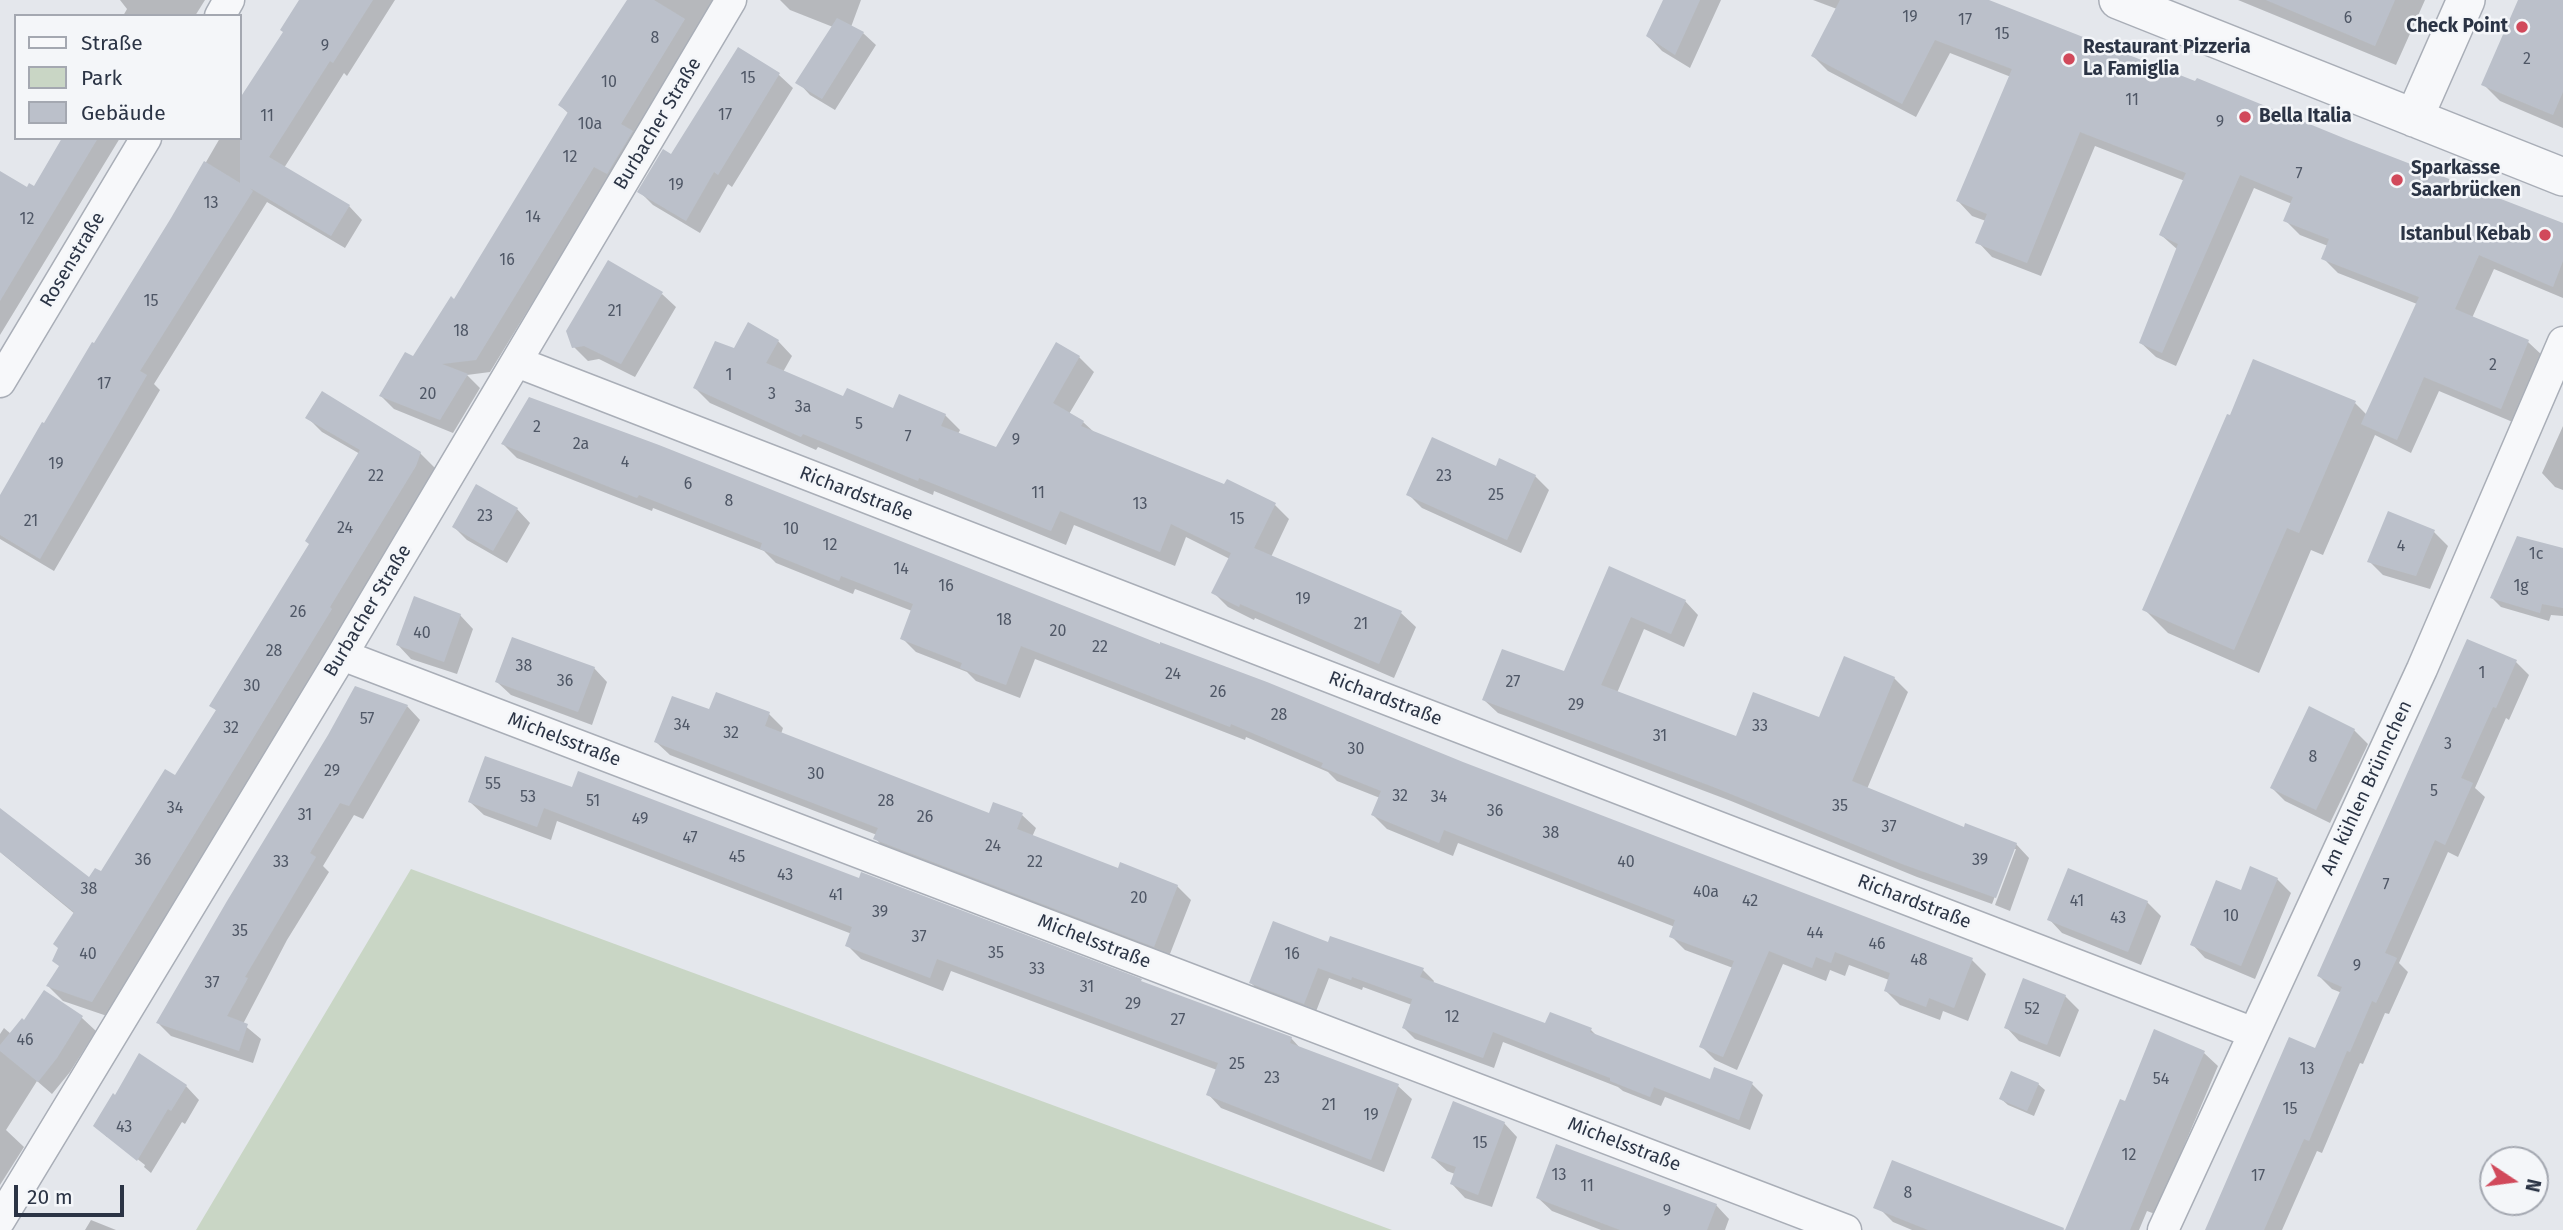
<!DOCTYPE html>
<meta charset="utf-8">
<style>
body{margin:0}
#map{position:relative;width:2563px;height:1230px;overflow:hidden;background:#e4e7ec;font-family:"Fira Sans",sans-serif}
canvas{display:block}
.legend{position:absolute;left:14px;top:14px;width:228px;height:126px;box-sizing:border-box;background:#f4f6f9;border:2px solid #a4a8b1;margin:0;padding:9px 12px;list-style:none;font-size:21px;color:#2b3445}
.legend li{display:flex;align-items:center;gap:14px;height:35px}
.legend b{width:35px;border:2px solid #a4a8b1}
.north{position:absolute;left:2479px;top:1146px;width:70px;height:70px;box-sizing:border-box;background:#f4f6f9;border:2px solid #a4a8b1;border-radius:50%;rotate:103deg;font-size:19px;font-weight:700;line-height:28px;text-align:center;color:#2b3445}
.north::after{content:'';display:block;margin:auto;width:24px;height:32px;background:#d1495b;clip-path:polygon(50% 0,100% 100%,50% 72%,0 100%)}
.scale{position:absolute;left:14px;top:1185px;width:110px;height:32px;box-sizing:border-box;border:4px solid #2b3445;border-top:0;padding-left:9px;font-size:21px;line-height:24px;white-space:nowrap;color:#2b3445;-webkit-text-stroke:5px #f4f6f9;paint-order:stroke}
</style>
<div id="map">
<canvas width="2563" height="1230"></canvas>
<ul class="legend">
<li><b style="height:9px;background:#f7f8fa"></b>Straße</li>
<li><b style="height:19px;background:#c9d6c5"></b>Park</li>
<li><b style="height:19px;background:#bbc0ca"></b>Gebäude</li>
</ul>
<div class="north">N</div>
<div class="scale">20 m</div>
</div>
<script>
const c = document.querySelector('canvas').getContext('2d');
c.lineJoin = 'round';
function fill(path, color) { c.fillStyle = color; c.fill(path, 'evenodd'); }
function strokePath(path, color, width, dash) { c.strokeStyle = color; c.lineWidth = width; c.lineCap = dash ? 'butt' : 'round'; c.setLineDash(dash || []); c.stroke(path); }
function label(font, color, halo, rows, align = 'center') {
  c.font = font + ' "Fira Sans",sans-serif'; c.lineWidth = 5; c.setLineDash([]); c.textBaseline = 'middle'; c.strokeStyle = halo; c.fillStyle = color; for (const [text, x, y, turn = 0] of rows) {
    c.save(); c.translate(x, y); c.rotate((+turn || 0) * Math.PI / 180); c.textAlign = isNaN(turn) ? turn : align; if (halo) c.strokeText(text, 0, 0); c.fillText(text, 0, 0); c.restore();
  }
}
const green = new Path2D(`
 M411,869L1392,1230H196Z`);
const shadow = new Path2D(`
 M120,0H205L195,16H123L127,9Z
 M301,0H395L347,76L344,73L284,168L349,206L362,220L345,248L267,202L154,384L160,390L54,571L0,539V498L173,219L220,138H240V102L285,32Z
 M628,0H718L490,372L467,375L480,388L453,433L394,409L381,396L413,359L455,301L569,114L560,105Z
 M780,0H861L851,27L863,33L876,45L835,110L810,95L798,82L833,27L790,10Z
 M1665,0H1721L1690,68L1662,51L1648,36Z
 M1813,0H1981L2563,225V298L2494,269L2472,318L2528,342L2543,356L2515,423L2439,391L2411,453L2375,435L2323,555L2311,550L2259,673L2168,633L2144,609L2355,403L2367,415L2417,304L2338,273L2323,258L2328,246L2300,235L2285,220L2292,204L2254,188L2176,366L2156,357L2141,343L2178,250L2161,235L2185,181L2095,146L2041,276L1992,257L1978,242L1986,221L1972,216L1958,201L2011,77L1950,53L1916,117L1828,71L1813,56L1837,9Z
 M2238,0H2425L2396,65Z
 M2519,0H2563V128L2500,101L2483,84Z
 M738,50L779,75L793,88L732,187L728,184L700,233L653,205L640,192L672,157Z
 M64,138H120L0,335V173L27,189L35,188Z
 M662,294L676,307L635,377L599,359L588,361L574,347Z
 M778,341L792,356L783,372L844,399L894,410L945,415L960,430L958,434L997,450L1057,345L1079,357L1094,372L1069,414L1083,422L1095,433L1275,505L1289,519L1271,557L1401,613L1416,627L1394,678L1255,618L1254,620L1228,607L1213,592L1230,559L1186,537L1175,566L1074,525L1066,545L934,491L933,495L818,447L816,450L710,403L695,388L734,350Z
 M308,418L420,453L435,468L430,481L343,623L345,625L107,1016L63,1001L48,986L61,967L75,914L0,852V810L90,880L102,874L176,778L217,711L211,705L311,544L360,454L322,432Z
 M2563,426V490L2555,487L2542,473Z
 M503,444L1462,763L1972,960L1986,974L1968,1021L1943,1011L1940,1020L1900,1005L1886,991L1889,980L1849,965L1845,976L1830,970L1826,981L1783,964L1737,1070L1715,1060L1701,1046L1733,968L1685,950L1671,936L1675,927L1458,843L1453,856L1387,829L1373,815L1380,798L1337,781L1328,772L1246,737L1245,740L1035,659L1020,698L976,681L967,672L916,652L902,638L912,611L855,589L853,594L776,563L764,551L653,508L652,511L517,458Z
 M1497,468L1535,476L1549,490L1521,553L1422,508L1408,494Z
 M517,509L530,523L507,563L467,540L454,527Z
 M2434,532L2448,546L2430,589L2383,575L2369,561Z
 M2563,549V616L2551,615L2549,621L2501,607L2492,598Z
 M1610,568L1685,601L1698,615L1684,647L1644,629L1617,693L1737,738L1820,719L1894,678L1908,692L1867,789L1965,829L2016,844L2029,858L2010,911L1995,905L2016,849H2013L1992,904L1917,877L1731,801L1498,713L1484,700L1565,674Z
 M460,615L473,629L457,674L411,659L398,645Z
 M2468,642L2516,662L2529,675L2509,720L2506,718L2475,788L2485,797L2458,857L2448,852L2399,963L2408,972L2389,1014L2385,1013L2363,1064L2360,1063L2322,1153L2317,1151L2282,1230H2206L2316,1051L2342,993L2332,989L2319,976Z
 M594,668L607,682L592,725L511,695L497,682Z
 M717,694L769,714L783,728L781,734L990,816L1022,815L1036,828L1032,837L1119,870L1177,886L1191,900L1168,959L889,853L876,839L877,835L670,755L656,742L710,712Z
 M407,706L420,720L363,819L354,815L323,866L329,872L287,940L243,1024L261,1039L253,1063L171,1036L158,1023Z
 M2354,730L2368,744L2330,823L2285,801L2272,788Z
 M573,789L860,881L1291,1038L1302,1050L1398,1086L1412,1099L1384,1172L1221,1108L1208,1094L1217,1070L951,971L943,991L861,959L847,945L852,934L557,821L551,840L484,815L470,802Z
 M2277,879L2291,893L2255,979L2205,958L2192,944L2241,892Z
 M2147,902L2161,916L2141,965L2062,933L2049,919Z
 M1329,944L1423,970L1434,981L1433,983L1546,1026L1591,1030L1598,1037L1711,1081L1715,1070L1752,1084L1763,1095L1750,1130L1665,1097L1661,1106L1623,1091L1618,1087L1503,1042L1494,1068L1415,1039L1404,1028L1412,1005L1363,987L1362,990L1329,978L1315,1014L1262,994L1251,983Z
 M44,993L82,1018L96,1031L70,1072L52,1094L37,1081L6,1130L24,1147L0,1185V1034L4,1028L11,1034L25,1023Z
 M2065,996L2079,1010L2060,1057L2019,1041L2006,1027Z
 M2204,1053L2218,1066L2155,1214L2147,1211L2139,1230H2067L2126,1103Z
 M2038,1084L2045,1090L2034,1116L2008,1105L2001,1099Z
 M186,1086L199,1100L185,1124L182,1122L151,1173L144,1167L145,1165L107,1135V1137L95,1126Z
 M1504,1123L1517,1137L1492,1207L1465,1198L1452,1184L1455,1174L1447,1171L1433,1158Z
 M1893,1162L2065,1230H1912L1893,1222L1879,1208Z
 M1538,1198L1716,1205L1729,1219L1725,1230H1601L1552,1211Z
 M91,1220L116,1230H85Z`);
const building = new Path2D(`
 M299,0H373L333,63L330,61L269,157L350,205L331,236L250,188L253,191L140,371L147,375L40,559L0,535V495L42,422L44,423L92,342L94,343L171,218L204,161L240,183V98L283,32L280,30Z
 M627,0H654L685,19L621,124L633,131L607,174L594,167L476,360L442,364L468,374L440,420L379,396L405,352L413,356L451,296L454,299L568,112L558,105Z
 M1663,0H1700L1675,55L1646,36Z
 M1840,0H1989L2195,81L2197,78L2346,139L2563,223V261L2553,287L2479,255L2455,309L2529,340L2501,409L2424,377L2397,440L2361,424L2419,297L2321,259L2329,239L2283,221L2293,197L2240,175L2162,353L2139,343L2178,244L2159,235L2186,173L2080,132L2027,263L1975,243L1987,214L1956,201L2012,69L1935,40L1902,104L1811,56Z
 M2266,0H2395L2375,46Z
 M2518,0H2563V92L2553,115L2481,85Z
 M837,18L864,32L822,99L795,83Z
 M738,47L780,73L718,175L714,172L686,221L637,192L663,149L671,154Z
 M62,138H98L0,301V171L27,187L29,183L34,186Z
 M608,260L663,292L621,364L584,346L572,348L566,331Z
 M748,322L779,340L766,363L843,396L847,388L893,408L899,394L946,414L941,426L996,447L1056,342L1080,356L1053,403L1084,421L1081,426L1224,484L1227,479L1276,503L1254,548L1402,611L1379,664L1240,604L1239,607L1211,593L1231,553L1171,524L1160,552L1060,511L1051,531L919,478L918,481L803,434L801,437L693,388L715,341L734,348Z
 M2253,359L2356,401L2299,533L2287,528L2234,650L2142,610L2227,414L2230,415Z
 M322,391L421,452L416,466L330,607L332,609L92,1002L46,986L59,966L52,961L58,948L53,944L74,912L0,852V808L89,877L95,868L101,871L165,769L175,775L216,710L209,706L309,544L305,541L360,450L305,418Z
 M529,397L659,445L1160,644V642L1267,682L1463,762L1973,958L1954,1008L1929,998L1926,1007L1884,991L1890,973L1835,952L1831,963L1816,957L1812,968L1769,951L1723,1057L1699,1047L1734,961L1669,937L1675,920L1444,830L1439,843L1371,815L1381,791L1321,767L1323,763L1231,724L1230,727L1021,646L1006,685L960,668L962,663L900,639L913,604L841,576L839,581L760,549L762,543L639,495L637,498L501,444Z
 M1432,437L1496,466L1499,458L1536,475L1507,540L1406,495Z
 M476,484L518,508L493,551L452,527Z
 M2388,511L2435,530L2416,576L2367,562Z
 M2517,536L2563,548V608L2542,604L2540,613L2490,598Z
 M1609,566L1686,600L1671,634L1631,617L1601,685L1736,736L1753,692L1819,717L1844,656L1895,677L1852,781L1964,827L1965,823L2017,843L1996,898L1902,864L1716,788L1482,700L1502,649L1564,671Z
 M414,596L461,614L444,662L396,645Z
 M512,637L595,667L578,712L495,682Z
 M2467,639L2517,660L2496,708L2493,707L2461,778L2473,783L2445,845L2435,840L2385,953L2397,958L2376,1003L2372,1001L2350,1052L2347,1051L2309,1141L2304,1139L2264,1230H2205L2289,1037L2315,1048L2342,987L2317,976Z
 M355,686L408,705L349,806L340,803L310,853L316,857L245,977L248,978L227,1016L248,1024L239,1051L156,1023L227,901L328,735Z
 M716,692L770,712L765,726L989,813L993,802L1023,813L1017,829L1118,868L1120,862L1178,885L1154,947L873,839L878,828L654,742L672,696L709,709Z
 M2309,706L2355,729L2316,810L2270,788Z
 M485,756L572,787L578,771L859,878L861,872L1142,979L1141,981L1292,1037L1290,1043L1399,1084L1371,1160L1206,1095L1218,1063L937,959L930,978L845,946L852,927L544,808L537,827L468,802Z
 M2250,866L2278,878L2241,966L2190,945L2216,880L2241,890Z
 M2068,868L2148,901L2128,952L2047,920Z
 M1273,921L1328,942L1330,936L1424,968L1420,977L1545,1023L1550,1012L1592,1028L1590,1032L1710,1079L1714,1067L1753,1082L1739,1120L1654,1087L1650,1097L1610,1081V1078L1493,1032L1483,1058L1402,1028L1413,997L1412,999L1352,977L1351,980L1318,968L1304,1004L1249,983Z
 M2023,978L2066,995L2047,1045L2004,1028Z
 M44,990L83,1016L57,1058L38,1082L0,1051V1045L22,1018L24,1020Z
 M2154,1029L2205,1051L2130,1230H2065L2120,1099L2125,1101Z
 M139,1053L187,1085L171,1111L168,1109L137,1161L93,1126L113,1093L115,1095Z
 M2011,1071L2039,1083L2027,1111L1999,1099Z
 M1453,1101L1505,1122L1478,1195L1450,1184L1456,1167L1431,1158Z
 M1556,1144L1717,1204L1707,1230H1620L1536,1198Z
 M1892,1160L2064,1228L2063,1230H1928L1873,1208Z`);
const minor = new Path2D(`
 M220,16L229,0
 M517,362L1391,701L2254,1033
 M0,382L146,138
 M342,655L1846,1230
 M0,1220L342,655L731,0
 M2163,1230L2422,669L2563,342`);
const tertiary = new Path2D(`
 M2118,0L2563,177
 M2414,118L2466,0`);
const markers = [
 [2522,27,7,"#d1495b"],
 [2069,59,7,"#d1495b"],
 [2245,117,7,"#d1495b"],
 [2397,180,7,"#d1495b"],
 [2545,235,7,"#d1495b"]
];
const numberNames = [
 ["19",1910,18],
 ["6",2348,19],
 ["17",1965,21],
 ["15",2002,35],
 ["8",655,39],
 ["9",325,47],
 ["2",2527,60],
 ["15",748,79],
 ["10",609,83],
 ["11",2132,101],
 ["17",725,116],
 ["11",267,117],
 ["9",2220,123],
 ["10a",590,125],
 ["12",570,158],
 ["7",2299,175],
 ["19",676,186],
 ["13",211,204],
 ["14",533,218],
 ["12",27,220],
 ["16",507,261],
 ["15",151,302],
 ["21",615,312],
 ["18",461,332],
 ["2",2493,366],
 ["1",729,376],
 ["17",104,385],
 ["20",428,395],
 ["3",772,395],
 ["3a",803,408],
 ["5",859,425],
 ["2",537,428],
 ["7",908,438],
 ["9",1016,441],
 ["2a",581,445],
 ["4",625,463],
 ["19",56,465],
 ["22",376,477],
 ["23",1444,477],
 ["6",688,485],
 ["11",1038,494],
 ["25",1496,496],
 ["8",729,502],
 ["13",1140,505],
 ["23",485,517],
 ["15",1237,520],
 ["21",31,522],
 ["24",345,529],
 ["10",791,530],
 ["12",830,546],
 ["4",2401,547],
 ["1c",2536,555],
 ["14",901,570],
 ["16",946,587],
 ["1g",2521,587],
 ["19",1303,600],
 ["26",298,613],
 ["18",1004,621],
 ["21",1361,625],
 ["20",1058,632],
 ["40",422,634],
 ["22",1100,648],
 ["28",274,652],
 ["38",524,667],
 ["1",2482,674],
 ["24",1173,675],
 ["36",565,682],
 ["27",1513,683],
 ["30",252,687],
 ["26",1218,693],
 ["29",1576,706],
 ["28",1279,716],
 ["57",367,720],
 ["34",682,726],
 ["33",1760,727],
 ["32",231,729],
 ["32",731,734],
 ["31",1660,737],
 ["3",2448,745],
 ["30",1356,750],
 ["8",2313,758],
 ["29",332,772],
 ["30",816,775],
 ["55",493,785],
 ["5",2434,792],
 ["32",1400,797],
 ["53",528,798],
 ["34",1439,798],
 ["51",593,802],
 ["28",886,802],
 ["35",1840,807],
 ["34",175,809],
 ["36",1495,812],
 ["31",305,816],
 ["26",925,818],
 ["49",640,820],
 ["37",1889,828],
 ["38",1551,834],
 ["47",690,839],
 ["24",993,847],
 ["45",737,858],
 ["36",143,861],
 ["39",1980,861],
 ["33",281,863],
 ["22",1035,863],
 ["40",1626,863],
 ["43",785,876],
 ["7",2386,886],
 ["38",89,890],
 ["40a",1706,893],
 ["41",836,896],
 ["20",1139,899],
 ["42",1750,902],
 ["41",2077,902],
 ["39",880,913],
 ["10",2231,917],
 ["43",2118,919],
 ["35",240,932],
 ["44",1815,934],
 ["37",919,938],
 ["46",1877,945],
 ["35",996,954],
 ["40",88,955],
 ["16",1292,955],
 ["48",1919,961],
 ["9",2357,967],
 ["33",1037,970],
 ["37",212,984],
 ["31",1087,988],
 ["29",1133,1005],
 ["52",2032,1010],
 ["12",1452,1018],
 ["27",1178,1021],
 ["46",25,1041],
 ["25",1237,1065],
 ["13",2307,1070],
 ["23",1272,1079],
 ["54",2161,1080],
 ["21",1329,1106],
 ["15",2290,1110],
 ["19",1371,1116],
 ["43",124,1128],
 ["15",1480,1144],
 ["12",2129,1156],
 ["13",1559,1176],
 ["17",2258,1177],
 ["11",1587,1187],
 ["8",1908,1194],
 ["9",1667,1212]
];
const poiNames = [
 ["Check Point",2508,27,"right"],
 ["Restaurant Pizzeria",2083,48],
 ["La Famiglia",2083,70],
 ["Bella Italia",2259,117],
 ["Sparkasse",2411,169],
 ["Saarbrücken",2411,191],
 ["Istanbul Kebab",2531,235,"right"]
];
const streetNames = [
 ["Burbacher Straße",658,124,-59],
 ["Rosenstraße",73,260,-59],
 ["Richardstraße",856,494,21],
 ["Burbacher Straße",368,611,-59],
 ["Richardstraße",1385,699,21],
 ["Michelsstraße",564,740,21],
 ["Am kühlen Brünnchen",2367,788,-65],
 ["Richardstraße",1914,902,21],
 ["Michelsstraße",1094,942,21],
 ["Michelsstraße",1624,1145,21]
];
fill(green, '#c9d6c5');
fill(shadow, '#0003');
fill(building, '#bbc0ca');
strokePath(minor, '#a9aeb7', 33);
strokePath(tertiary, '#a9aeb7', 40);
strokePath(minor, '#f7f8fa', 30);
strokePath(tertiary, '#f7f8fa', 37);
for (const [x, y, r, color] of markers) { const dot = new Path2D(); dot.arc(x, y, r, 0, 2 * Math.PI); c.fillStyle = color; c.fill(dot); strokePath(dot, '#f4f6f9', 2.5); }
label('16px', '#4f5766', null, numberNames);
label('bold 19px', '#2b3445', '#f4f6f9', poiNames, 'left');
label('19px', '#2b3445', '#f4f6f9', streetNames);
</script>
